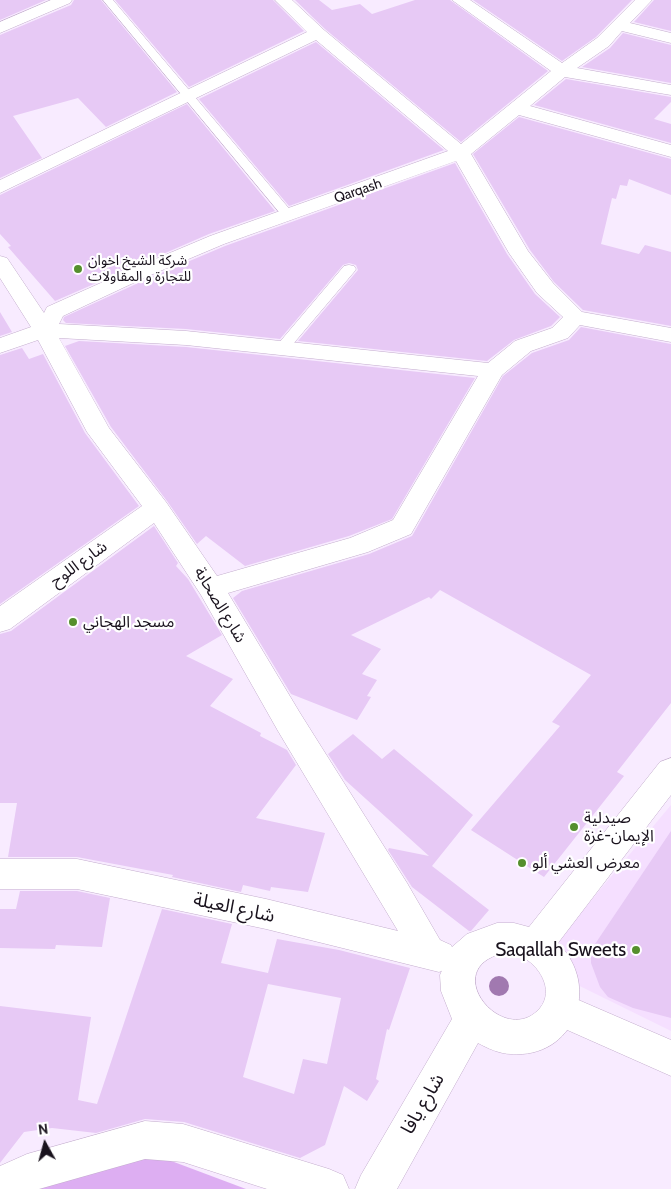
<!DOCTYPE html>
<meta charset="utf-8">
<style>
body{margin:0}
#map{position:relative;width:671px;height:1189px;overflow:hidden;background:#f8ebff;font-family:Cabin,sans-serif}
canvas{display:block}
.north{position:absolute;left:20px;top:1119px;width:50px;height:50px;-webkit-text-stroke:4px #fff;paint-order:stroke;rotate:353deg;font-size:14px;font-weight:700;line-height:20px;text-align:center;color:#19121d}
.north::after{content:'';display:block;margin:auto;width:18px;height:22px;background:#19121d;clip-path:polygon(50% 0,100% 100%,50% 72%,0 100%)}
</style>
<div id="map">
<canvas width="671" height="1189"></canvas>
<div class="north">N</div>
</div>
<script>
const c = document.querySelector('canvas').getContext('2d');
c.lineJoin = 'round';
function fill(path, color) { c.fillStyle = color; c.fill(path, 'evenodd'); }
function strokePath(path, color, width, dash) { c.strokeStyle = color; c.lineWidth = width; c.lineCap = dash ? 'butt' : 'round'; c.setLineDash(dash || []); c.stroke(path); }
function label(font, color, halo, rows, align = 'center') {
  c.font = font + ' Cabin,"Noto Sans Arabic",sans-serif'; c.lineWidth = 4.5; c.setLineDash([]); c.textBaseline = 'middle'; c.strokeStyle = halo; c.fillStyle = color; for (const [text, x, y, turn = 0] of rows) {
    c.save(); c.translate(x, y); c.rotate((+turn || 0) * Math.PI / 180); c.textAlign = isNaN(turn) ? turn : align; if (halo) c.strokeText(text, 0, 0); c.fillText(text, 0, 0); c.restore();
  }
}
const built = new Path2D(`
 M671,805V1031L537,965Z`);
const green = new Path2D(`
 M150,1153L246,1189H29Z`);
const building = new Path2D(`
 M0,0H46L0,20Z
 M74,0H101L177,92L106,127L78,98L13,116L42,158L0,178V35L71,5Z
 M115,0H273L304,31L189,87Z
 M295,0H319L332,10L360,4L372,14L415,0H450L548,71L461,142L325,29Z
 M473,0H632L596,37L562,61Z
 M654,0H671V31L634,22Z
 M623,33L671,45V83L582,67L610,48Z
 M316,42L444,150L289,206L199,99Z
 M566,79L671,97V102L654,119L671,124V143L534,105Z
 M187,104L275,211L209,234L55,301L8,247L11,246L0,234V195Z
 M519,117L671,159V195L629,179L627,186L620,185L616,199L612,198L601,244L639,254L645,245L671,252V326L583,310L554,282L530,250L473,154Z
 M455,163L507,254L535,294L560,317L551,326L514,340L487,361L298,341L358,270L356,265L349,263L343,265L280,339L186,329L66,323L63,320L64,317L147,279L225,246Z
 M0,312L12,332L0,336Z
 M581,327L671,344V703L617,772L624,776L544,877L471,830L560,726L552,722L591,675L440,590L431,599L429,597L351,635L381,649L362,674L377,680L367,696L371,697L357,720L291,694L233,598L242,591L369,554L412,536L503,376L532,353L569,340Z
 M79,341L186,347L475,378L392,519L349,536L245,566L206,536L197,544L167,501L111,427L65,346Z
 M22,348L29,359L43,354L85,433L139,506L0,604V355Z
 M154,526L178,563L176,566L188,579L222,635L186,656L233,679L210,706L261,733L260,736L287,750L296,765L256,818L325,833L308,892L271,887L270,891L243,885L241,892L172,877L173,875L77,857H8L17,803H0V634L11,631Z
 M353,734L382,759L394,749L473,815L432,866L489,910L471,931H469L412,887L388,850L389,848L429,856L345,780L328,754Z
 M671,831V1018L633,1008L608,997L600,987L591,963V950Z
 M20,891H77L110,898L102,947L56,945L55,949L0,948V909H16Z
 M162,909L232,924L221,963L268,973L277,939L339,950L410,968L389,1030L387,1029L376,1079L379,1081L367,1101L344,1086L325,1145L300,1158L184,1122L145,1119L96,1133L52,1128L24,1132L0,1163V1006L91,1017L78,1100L97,1104ZM268,984L341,998L327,1064L303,1059L294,1094L243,1077Z`);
const lane = new Path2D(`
 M103,0H113L292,212L294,215L292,218H284Z
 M349,265L354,266L356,269L354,272L288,350H278L276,347L278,344L344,266Z`);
const street = new Path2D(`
 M275,0H292L324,30L461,144L551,71L452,0H470L562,63L597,38L635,0H652L630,23L671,33V43L622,31L609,46L577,68L671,85V95L565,77L530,106L671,145V157L519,115L471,154L528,251L553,283L582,312L671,328V342L580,325L568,338L531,351L502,375L411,534L368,552L228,593L300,713L407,883L440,940L451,945L456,956L451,967L439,972L266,929L77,889H0V859H77L266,899L398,931L278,731L201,595L154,523L10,629L0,632V606L142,506L87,432L38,340L0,353V338L31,327L0,278V256L7,258L44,313L47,307L132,269L210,236L448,151L316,40L0,193V180L307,32ZM456,161L509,253L537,293L563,317L552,328L515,341L488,363L186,331L59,324L63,316L146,277L224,244ZM59,338L186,345L478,376L393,520L350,538L217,576L166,502L109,428Z
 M560,992L671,1040V1076L547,1021L542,1009L547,997Z
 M145,1121L183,1124L329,1169L343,1175L349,1189H267L183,1162L145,1159L39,1189H0V1166L27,1154Z`);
const secondary = new Path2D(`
 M51,0H72L70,3L0,33V22Z
 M671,758V795L558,943C602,987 574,1059 511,1054C500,1054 487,1048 478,1043L397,1189H355L361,1175L452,1019L441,991L440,975L452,947L467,934L497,923H514L529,927L660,762ZM497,955C504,955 513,953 520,956C539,964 555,990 540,1008C506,1048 441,974 497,955Z`);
const trees = [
 [499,986]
];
const markers = [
 [78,269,5,"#558f2d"],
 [73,622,5,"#558f2d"],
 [574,827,5,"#558f2d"],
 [522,863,5,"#558f2d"],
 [636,950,5,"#558f2d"]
];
const farStreetnames = [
 ["Qarqash",358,191,-19]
];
const farPoinames = [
 ["شركة الشيخ اخوان",88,261],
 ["للتجارة و المقاولات",88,277]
];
const streetNames = [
 ["شارع اللوح",79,564,-36],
 ["شارع الصحابة",220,605,59]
];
const poiNames = [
 ["مسجد الهجاني",83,622],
 ["صيدلية",584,818],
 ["الإيمان-غزة",584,836],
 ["معرض العشي ألو",532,863]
];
const nearStreetnames = [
 ["شارع العيلة",234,908,12],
 ["شارع يافا",423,1104,-60]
];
const nearPoinames = [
 ["Saqallah Sweets",626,950]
];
fill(built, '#f5dfff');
fill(green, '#ddaef2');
fill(building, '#e7c9f5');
strokePath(lane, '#c3adcd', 1);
strokePath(street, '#c3adcd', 1);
strokePath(secondary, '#c3adcd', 1);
fill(lane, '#fff');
fill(street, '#fff');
fill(secondary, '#fff');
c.fillStyle = '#a179b0';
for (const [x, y] of trees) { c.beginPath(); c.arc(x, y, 10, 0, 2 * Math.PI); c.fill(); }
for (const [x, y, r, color] of markers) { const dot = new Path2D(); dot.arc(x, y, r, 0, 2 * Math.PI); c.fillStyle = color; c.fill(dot); strokePath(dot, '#fff', 2); }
label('14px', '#19121d', '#fff', farStreetnames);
label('14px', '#19121d', '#fff', farPoinames, 'left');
label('16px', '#19121d', '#fff', streetNames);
label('16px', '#19121d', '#fff', poiNames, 'left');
label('19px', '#19121d', '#fff', nearStreetnames);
label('19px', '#19121d', '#fff', nearPoinames, 'right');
</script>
